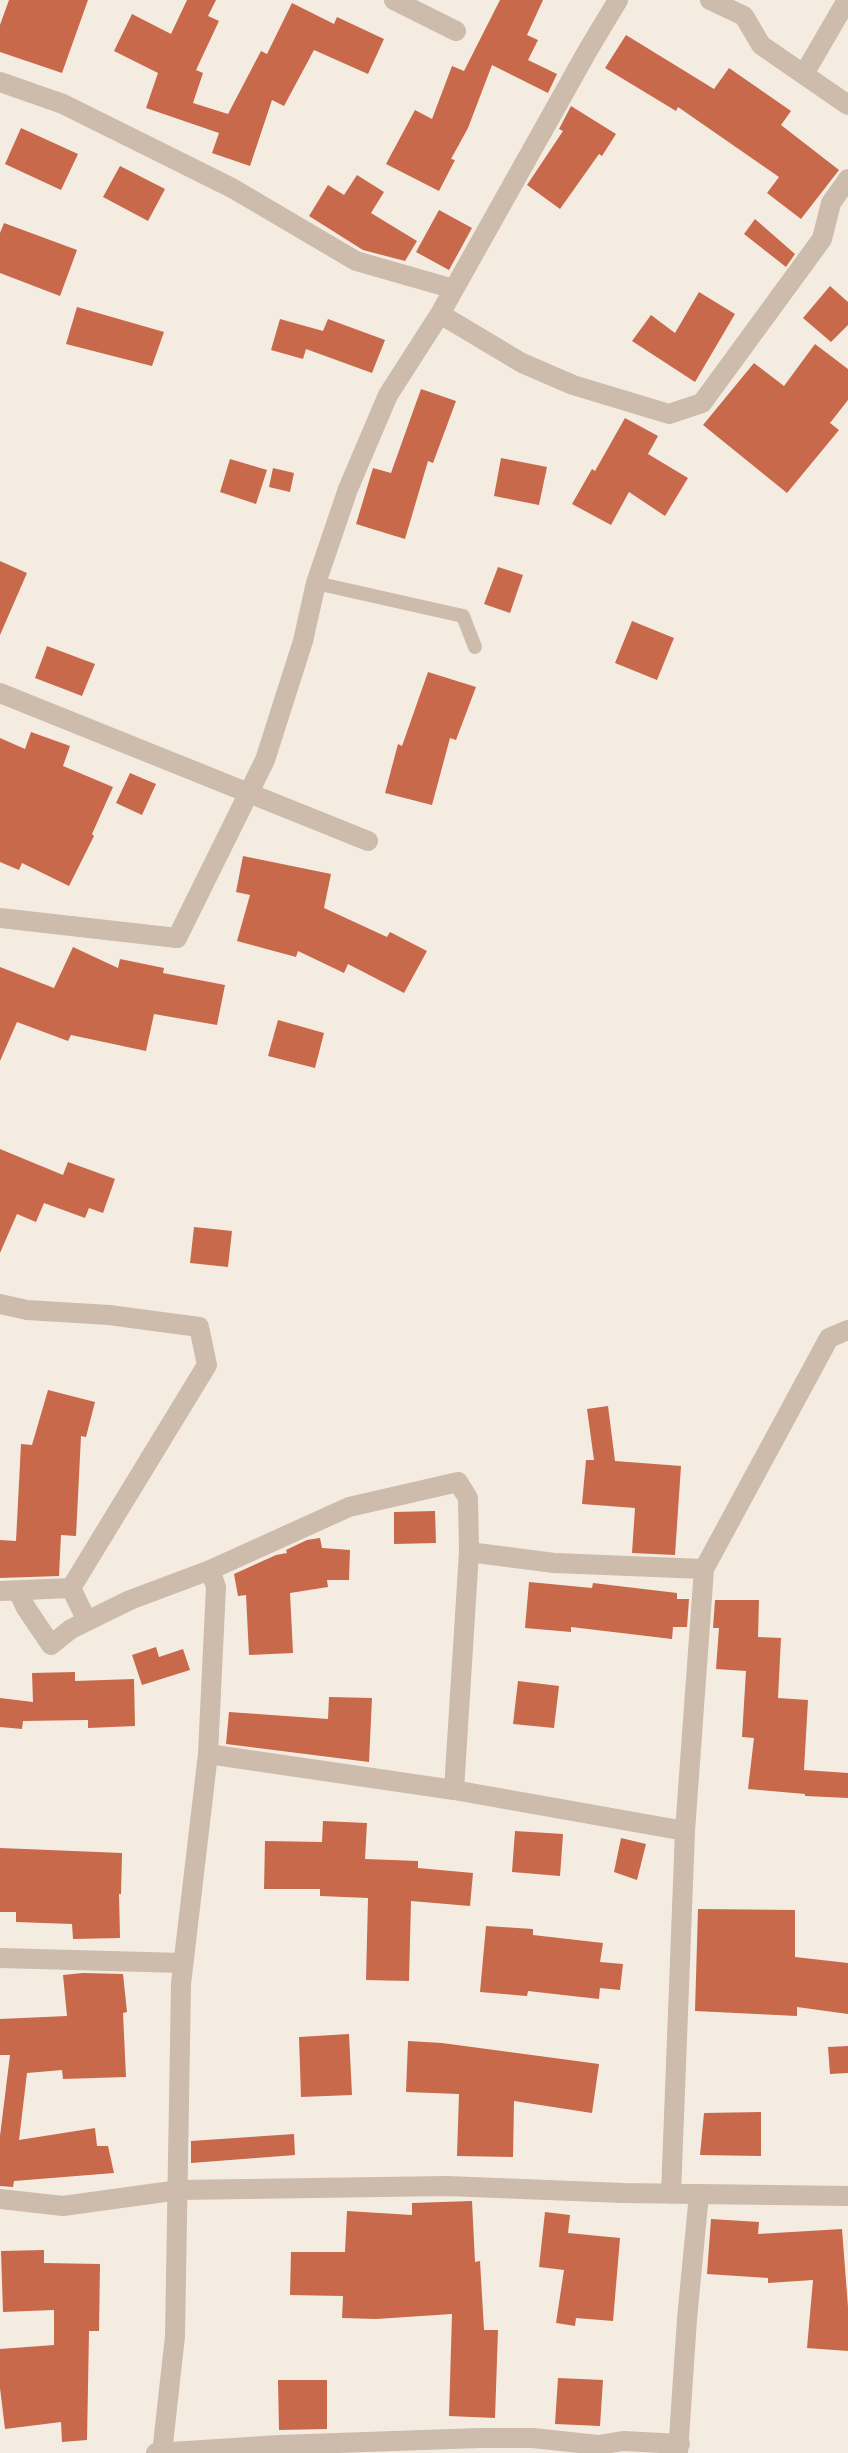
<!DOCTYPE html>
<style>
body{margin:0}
canvas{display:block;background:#f4ebe1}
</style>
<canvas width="848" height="2453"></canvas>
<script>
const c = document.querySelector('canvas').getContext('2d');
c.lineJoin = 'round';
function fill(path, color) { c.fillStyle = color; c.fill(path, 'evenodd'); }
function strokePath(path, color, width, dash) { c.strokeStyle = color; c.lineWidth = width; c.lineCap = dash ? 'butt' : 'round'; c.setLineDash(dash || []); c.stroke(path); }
const building = new Path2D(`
 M9,0H88L62,73L0,52V25Z
 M187,0H216L208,16L219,21L196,70L203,73L193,103L228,114L261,51L267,54L292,3L334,24L337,17L384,39L368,74L314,50L284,106L272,100L250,166L212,153L219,133L146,108L158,73L114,51L132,14L171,34Z
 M500,0H543L527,35L538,40L528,60L557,74L548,93L492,65L468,128L451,159L455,160L439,191L386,164L415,110L432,119L452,66L464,71Z
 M626,35L714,89L729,68L791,111L781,125L839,170L801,219L767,193L779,177L678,107L676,111L605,68Z
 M571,106L616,134L602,156L599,154L560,209L527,185L563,131L559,129Z
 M21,128L78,154L61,190L5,164Z
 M120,166L165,189L148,221L103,197Z
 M357,175L384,192L371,213L417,241L405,261L363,250L309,216L328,185L344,195Z
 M439,210L472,228L449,270L416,252Z
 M755,219L795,254L786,267L744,234Z
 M4,223L77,250L60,296L0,273V233Z
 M830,286L848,302V325L831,342L803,318Z
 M699,292L735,314L695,382L632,341L651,315L675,333Z
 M77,307L164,332L152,366L66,344Z
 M280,319L323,331L328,319L385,340L372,373L306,349L303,359L271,350Z
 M815,344L848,369V400L830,423L839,430L787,493L703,425L754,363L784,386Z
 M421,389L456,401L433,463L428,461L405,539L356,524L373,468L391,473Z
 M625,418L658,436L648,454L688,478L665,516L629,492L611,525L572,504L592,469L595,471Z
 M501,458L547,467L539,505L494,496Z
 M230,459L267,470L256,504L220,492Z
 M273,468L294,473L290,492L269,487Z
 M0,561L27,573L0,635Z
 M498,567L523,575L510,613L484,604Z
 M632,621L674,638L657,680L615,663Z
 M47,646L95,664L82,696L35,678Z
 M428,672L476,687L456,740L450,738L432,805L385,793L398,744L402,746Z
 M31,732L70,746L63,766L113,787L92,834L94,836L69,886L22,863L19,870L0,862V738L25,749Z
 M130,773L156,784L142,815L116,803Z
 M243,856L331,874L324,908L387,937L390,932L427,951L404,993L348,964L344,973L298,951L296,957L237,941L250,895L236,892Z
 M73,947L118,968L120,959L164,968L163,973L225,985L217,1025L154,1014L146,1051L71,1035L68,1041L17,1022L0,1061V967L54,988Z
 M278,1020L324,1033L315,1068L268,1056Z
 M0,1149L63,1175L68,1162L115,1179L103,1213L89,1208L85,1218L44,1203L36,1222L17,1214L0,1253Z
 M194,1227L232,1231L228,1267L190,1263Z
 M48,1390L95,1402L86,1437L81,1436L76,1536L61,1535L59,1576L0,1578V1540L16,1541L21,1444L32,1445Z
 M608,1406L615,1461L681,1466L675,1555L632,1553L635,1508L582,1504L586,1460H594L587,1409Z
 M435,1511L436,1543L394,1544V1512Z
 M320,1538L322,1548L350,1550L349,1580H327L328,1587L290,1593L293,1653L249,1655L246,1595L238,1596L234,1574L276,1555L287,1553L286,1550L307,1540Z
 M529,1582L592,1588L593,1583L677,1593V1599H689L687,1627H673L672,1639L571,1627V1632L525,1628Z
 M715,1600H759L758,1637L781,1638L778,1698L808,1700L804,1770L848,1773V1798L805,1796V1794L748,1789L754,1738L742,1737L746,1671L716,1669L719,1628H713Z
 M156,1647L159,1657L183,1649L190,1670L142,1685L132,1655Z
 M75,1672V1681L134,1679L135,1726L88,1728V1720L23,1721L22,1729L0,1727V1698L33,1702L32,1673Z
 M518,1681L559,1686L554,1728L513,1724Z
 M329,1697L372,1698L369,1762L226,1744L229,1712L328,1719Z
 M323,1821L367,1823L365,1859L418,1861V1868L473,1873L470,1906L411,1901L409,1981L366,1980L368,1898L320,1896V1889H264L265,1841L322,1842Z
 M515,1831L563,1834L560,1876L512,1872Z
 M621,1838L646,1844L637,1880L614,1872Z
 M0,1848L122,1853L121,1894H119L120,1938L73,1939L72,1924L16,1922V1912H0Z
 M698,1909L795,1910V1957L848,1963V2014L797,2007V2016L695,2011Z
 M486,1926L533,1929V1935L603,1943L600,1962L623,1964L620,1990L600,1988L599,1999L528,1991L527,1996L480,1992Z
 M83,1973L123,1974L127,2012L123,2013L126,2077L63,2079L62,2070L27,2073L19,2140L95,2128L97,2146H108L114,2173L14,2181L13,2187L0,2186V2136L10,2055H0V2019L67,2016L63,1975Z
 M349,2034L352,2095L301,2097L299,2037Z
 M408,2041L442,2043L599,2064L592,2113L514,2101L513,2157L457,2156L459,2094L406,2092Z
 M848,2046V2073L830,2074L828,2047Z
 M761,2112V2156L700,2155L704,2113Z
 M294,2134L295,2155L191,2163V2141Z
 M472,2201L475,2262L480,2261L484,2330H498L495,2418L449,2416L452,2314L376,2319L342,2318L343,2296L290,2295L291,2252H345L347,2211L412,2215V2203Z
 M545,2212L570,2215L568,2233L620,2238L613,2321L576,2318L575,2326L556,2323L564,2270L539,2267Z
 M711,2219L759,2222L758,2234L842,2229L848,2307V2351L807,2348L813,2280L768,2283V2278L707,2274Z
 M44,2250V2263L100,2264L99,2331H89L87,2440L62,2442L61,2422L5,2429L0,2388V2349L54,2345V2310L3,2312L1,2251Z
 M558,2378L603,2380L600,2426L555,2424Z
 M278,2380H327V2429L279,2430Z`);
const lane = new Path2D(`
 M316,583L463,616L475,647`);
const street = new Path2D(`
 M394,0L456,31
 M710,0L744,16L761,45L848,105
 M804,74L847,0
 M0,82L63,104L232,188L356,261L454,289
 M440,314L522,363L573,385L669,414L702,403L822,239L831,203L848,179
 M0,693L368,841
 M0,918L177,938L265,760L303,641L316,583L348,489L388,395L440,314L588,50L618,0
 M0,1304L27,1310L109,1315L199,1327L207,1365L71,1588L87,1621
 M0,1591L71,1588
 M18,1591L26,1608L51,1645L71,1629L130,1600L210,1570L349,1507L458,1482L468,1498L469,1552L554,1563L704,1569
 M208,1754L454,1790L685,1831
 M454,1790L469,1552
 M0,1958L183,1963
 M671,2194L685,1831L704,1569L829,1338L848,1330
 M0,2199L63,2206L179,2190L447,2186L623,2193L848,2196
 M156,2453L280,2445L480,2438H533L598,2445L623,2441L680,2444
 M162,2453L175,2336L181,1984L208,1754L216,1587L210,1570
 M678,2453L687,2319L699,2194`);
fill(building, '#c8694b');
strokePath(lane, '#cdbbac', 14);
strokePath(street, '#cdbbac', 20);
</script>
